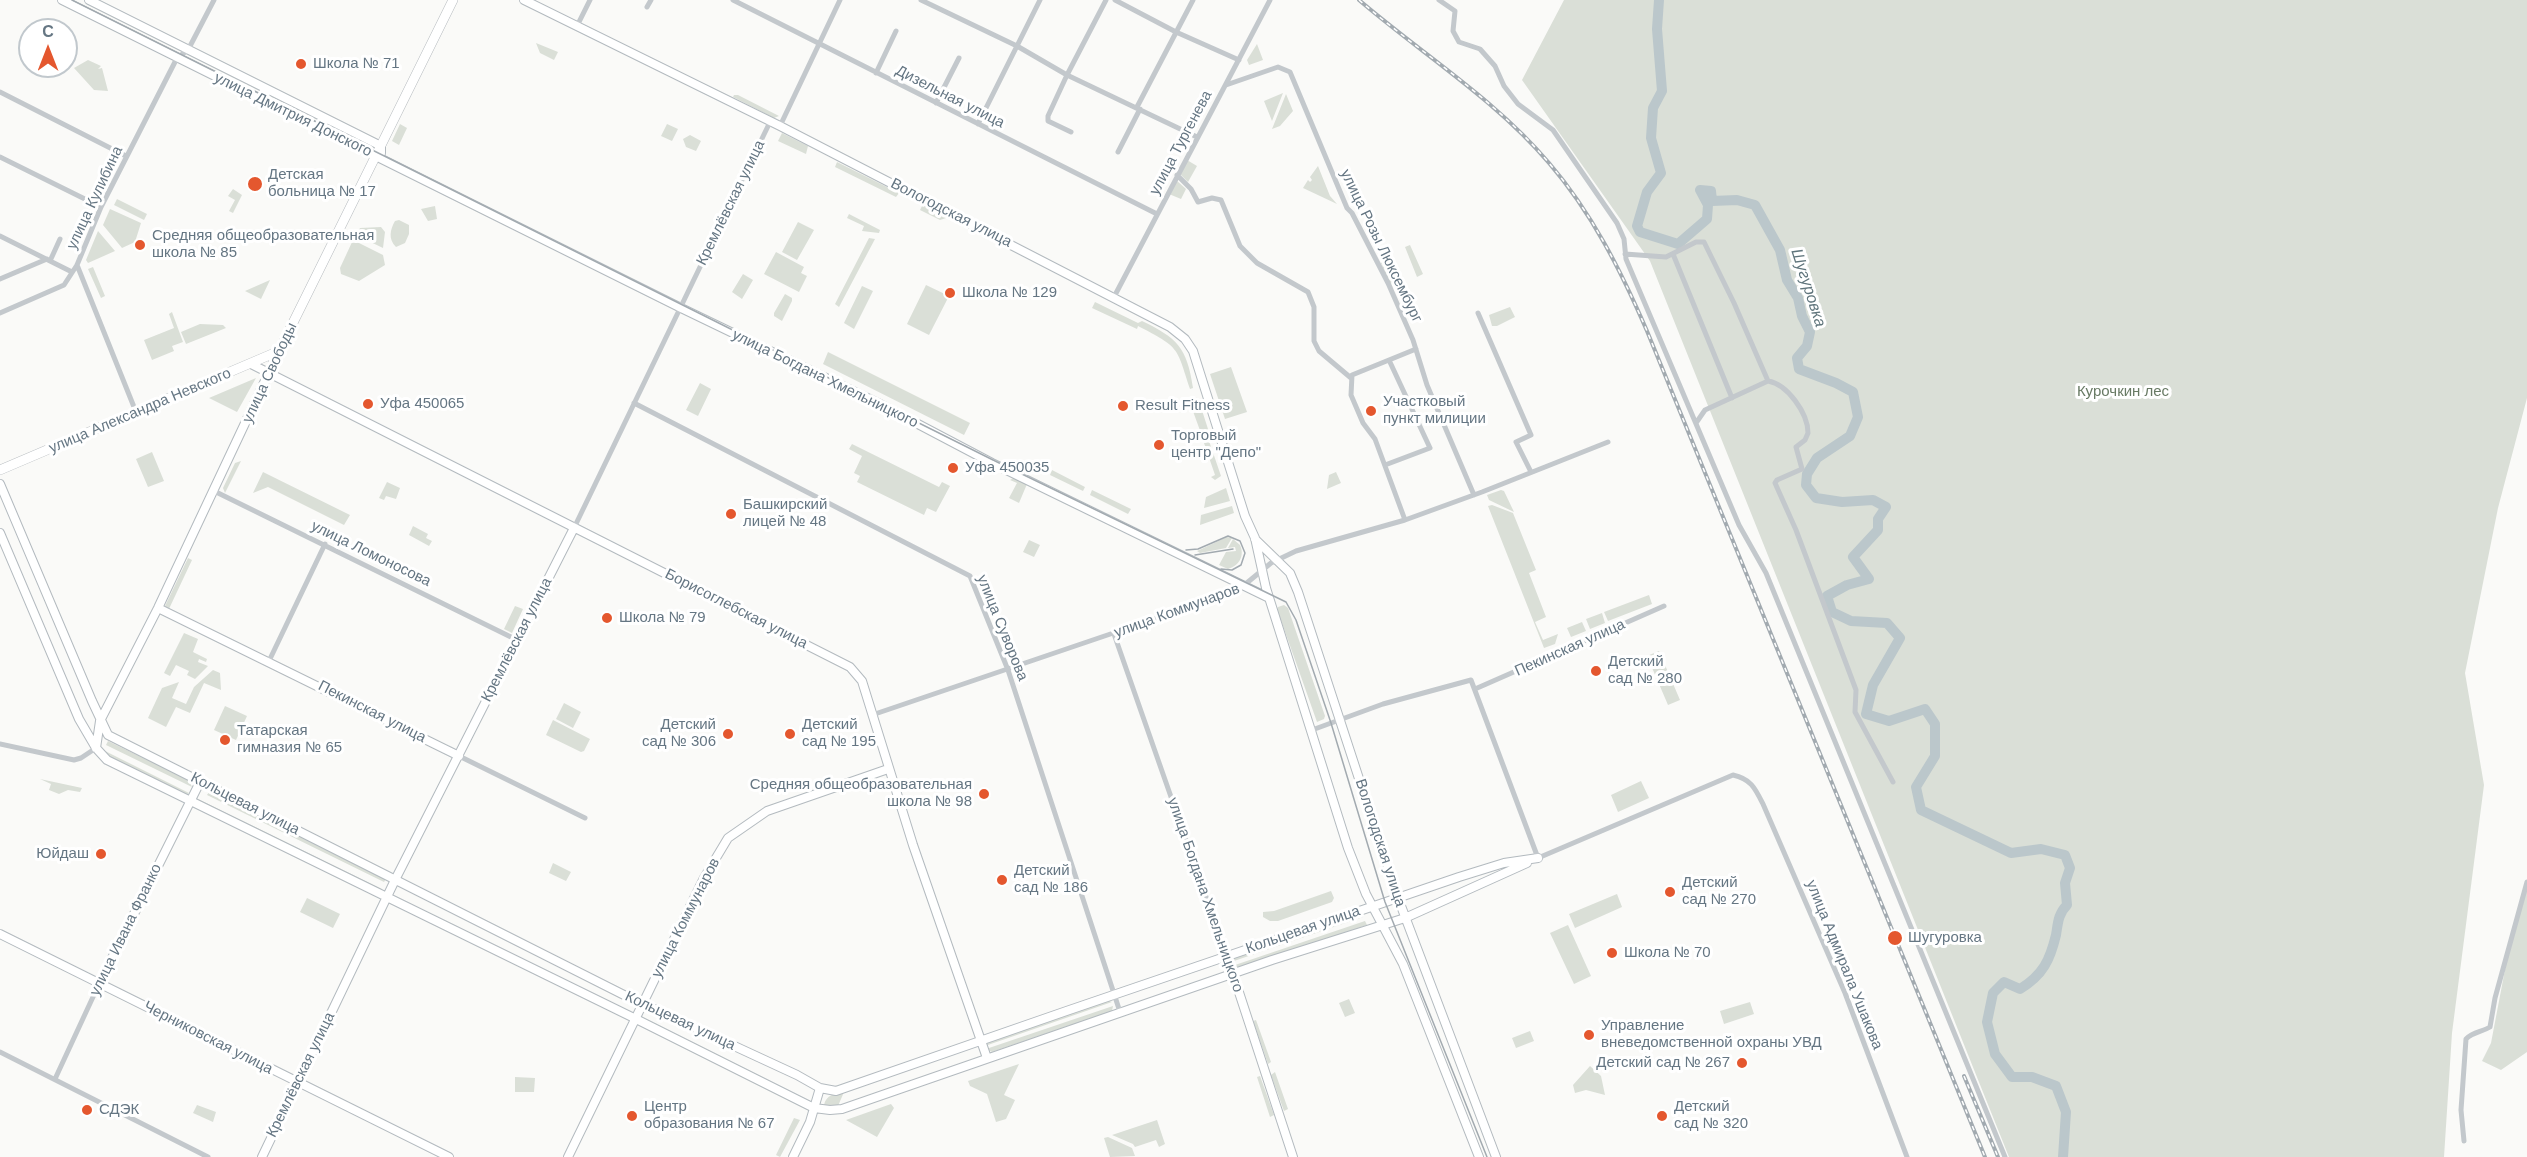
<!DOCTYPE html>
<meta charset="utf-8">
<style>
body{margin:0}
#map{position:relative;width:2527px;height:1157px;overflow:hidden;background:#fafaf8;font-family:Arial,sans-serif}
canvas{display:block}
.north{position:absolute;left:18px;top:18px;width:60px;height:60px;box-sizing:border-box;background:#fff;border:2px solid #c1c8cd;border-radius:50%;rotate:0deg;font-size:16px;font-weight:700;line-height:24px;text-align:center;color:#657683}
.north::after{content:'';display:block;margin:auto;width:21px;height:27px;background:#e4572e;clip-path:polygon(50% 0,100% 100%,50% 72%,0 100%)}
</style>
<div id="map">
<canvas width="2527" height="1157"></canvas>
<div class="north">С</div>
</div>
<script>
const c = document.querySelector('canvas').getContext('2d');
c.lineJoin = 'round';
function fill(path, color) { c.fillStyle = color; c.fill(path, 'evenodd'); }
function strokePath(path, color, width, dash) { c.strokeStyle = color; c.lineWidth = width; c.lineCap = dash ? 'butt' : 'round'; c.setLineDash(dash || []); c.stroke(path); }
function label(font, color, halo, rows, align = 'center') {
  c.font = font + ' Arial,sans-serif'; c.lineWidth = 6; c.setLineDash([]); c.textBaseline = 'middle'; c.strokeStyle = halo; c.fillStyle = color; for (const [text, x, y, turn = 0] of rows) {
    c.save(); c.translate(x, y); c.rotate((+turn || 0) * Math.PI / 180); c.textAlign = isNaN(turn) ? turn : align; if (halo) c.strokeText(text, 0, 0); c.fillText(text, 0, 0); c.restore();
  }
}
const green = new Path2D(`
 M1564,0H2527V398L2498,508L2465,673L2484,785L2452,1033L2444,1157H2009L1650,261L1522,80Z
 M536,43L558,52L554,60L540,53Z
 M1257,44L1263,60L1249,65L1247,60Z
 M88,60L101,66L98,69L102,68L108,91L94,90L74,68Z
 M1283,93L1272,121L1264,101Z
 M1286,94L1293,111L1280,126L1272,129Z
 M734,95H738L779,116L774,118L733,97Z
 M400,124L407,128L399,145L392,141Z
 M667,124L678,129L672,141L661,136Z
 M782,133L808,146L806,154L778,141Z
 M690,135L701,141L696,151L686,147L683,139Z
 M1187,160L1197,166L1188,182L1180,174Z
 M837,162L899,193L896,197L835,167Z
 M1318,166L1330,196L1337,204L1303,188L1308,180L1310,182L1312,180L1310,177Z
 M1176,180L1186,189L1181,199L1169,194Z
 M233,189L242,195L233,213L229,211L235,200L228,196Z
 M117,199L147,214L144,220L114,205Z
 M924,202L952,216L940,220L920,210Z
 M435,206L437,219L428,221L421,209Z
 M110,209L141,223L135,242L122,248L103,225Z
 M849,214L880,230L879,233L862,231L864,226L847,218Z
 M399,220L409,225V234L405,243L396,247C388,239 390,230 395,221Z
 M798,222L814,230L797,260L782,252Z
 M381,227L385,232L383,248L356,235L360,228Z
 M98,231L115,251L88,263L86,260Z
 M869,238L875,239L839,307L835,304Z
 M353,240L383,255L385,265L359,281L341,274L340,268Z
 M1410,245L1423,274L1417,277L1405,247Z
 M776,252L804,267L801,273L807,276L799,292L764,274Z
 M1387,261L1396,281L1394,283L1395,286L1391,288L1381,263Z
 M93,267L105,296L101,298L88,269Z
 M743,274L753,280L742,299L732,292Z
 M270,280L261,299L245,291Z
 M926,285L949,296L929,335L907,324Z
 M862,286L873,291L854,329L844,323Z
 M785,294L792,298V301L782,321L774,316V313Z
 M1095,302L1138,323L1142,321C1177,338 1187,347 1193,388L1190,389C1176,346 1180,348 1138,326L1137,329L1092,308Z
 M1510,307L1515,317L1497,326H1492L1489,315Z
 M172,312L183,342L172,346L174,351L152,360L144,340L174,328L169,314Z
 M200,324L223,325L226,328L186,344L181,332Z
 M828,352L970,423L964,435L823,364Z
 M1231,367L1247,412L1225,419L1210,374Z
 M256,378L237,412L209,398Z
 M700,383L711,389L698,416L686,410Z
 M1194,397L1198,398L1208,429L1202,436L1190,403L1186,404L1184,400Z
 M1208,438L1221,476L1215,480L1211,477L1215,475L1203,440Z
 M852,444L939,487L942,482L950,486L936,512L927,508L924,515L857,482L860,476L854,473L862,456L849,449Z
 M152,452L164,481L148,487L136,459Z
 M241,461L225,493L223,488L235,463Z
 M1052,470L1085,487L1083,491L1050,475Z
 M263,472L350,515L344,525L268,487L253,493Z
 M1336,472L1341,483L1327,489L1329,475Z
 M1015,477L1027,484L1019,503L1009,498L1017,483L1010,480Z
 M387,482L400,488L396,499L386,496L384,500L379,498Z
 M1226,488L1230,501L1204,508L1206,497Z
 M1092,490L1131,509L1128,514L1090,495Z
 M1501,490L1504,491L1514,512L1489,500L1487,495Z
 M1492,505L1513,513L1536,570L1529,573L1546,617L1535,622L1543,640L1558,634L1555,644L1544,648L1488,506Z
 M1232,506L1234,513L1200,525L1201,515Z
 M413,526L428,534L426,538L432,541L429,546L409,535Z
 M1227,537L1232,538L1226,548L1200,553L1197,551Z
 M1233,539L1240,545C1245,556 1239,566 1228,569L1219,565L1226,552L1236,551L1235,547L1228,548Z
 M1029,540L1040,545L1034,557L1023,552Z
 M188,558L192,560L168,611L165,606Z
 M1649,595L1652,604L1608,621L1604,612Z
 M1284,605L1288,608L1325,716L1324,719L1317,722L1277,609L1278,607Z
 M515,606L523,609L512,633L504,629Z
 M1602,613L1605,623L1590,629L1586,619Z
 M1582,622L1586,631L1571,637L1567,628Z
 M184,633L198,639L193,652L207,659L206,662L199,659L198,662L208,666L195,679L187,675L189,671L176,665L170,676L164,673Z
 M1659,651L1680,700L1668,705L1647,656Z
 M213,670L220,673L221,690L204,683L190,713L176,707L166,727L148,718L162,688L179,682L172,698L186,704L194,687Z
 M564,703L581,712L573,728L556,719Z
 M225,706L247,716L236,740L214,730Z
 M553,720L590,739L584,751L581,752L546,735Z
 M108,741L189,780L192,787L106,745Z
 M103,750L189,793L186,795L102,753Z
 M40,779L82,788L80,792L68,790L59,794L49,790L51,784Z
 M1641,781L1649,798L1618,812L1611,795Z
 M209,792L386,879L384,882L207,795Z
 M196,798L382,889L380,892L193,800Z
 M553,863L571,872L566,881L549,873Z
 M2527,881V1052L2501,1070L2482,1061L2491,1043L2507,959Z
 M1331,891L1334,898L1332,902L1278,921H1270L1263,917V912L1274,911Z
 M1617,894L1622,907L1575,928L1569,914Z
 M307,898L340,914L333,928L300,912Z
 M1362,913L1363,917L1234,961L1233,958Z
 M1365,921L1367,925L1237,969L1235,965Z
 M1568,925L1591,976L1574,984L1550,933Z
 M1349,999L1355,1013L1345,1017L1339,1003Z
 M1107,1000L1112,1002L985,1046V1043Z
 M1750,1002L1754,1014L1724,1024L1720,1011Z
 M1113,1006L1112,1011L992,1052L986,1049Z
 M1256,1020L1271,1062L1268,1064L1253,1021Z
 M1530,1031L1534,1041L1516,1048L1512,1038Z
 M1019,1064L1004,1095L1015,1100L1006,1119L996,1122L987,1094L970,1086L968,1081Z
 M1590,1066L1601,1076L1605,1095L1586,1090L1575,1093L1573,1085Z
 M1275,1072L1288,1109L1284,1111L1271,1075Z
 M1260,1076L1274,1115L1270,1117L1257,1077Z
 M515,1077L535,1078L534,1092H515Z
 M844,1092L838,1106L824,1105C826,1095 835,1093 844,1092Z
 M891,1104L894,1108L877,1137L846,1120Z
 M197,1105L216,1112L213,1122L193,1113Z
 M794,1118L800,1120L780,1157L776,1155Z
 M1157,1120L1165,1144L1159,1147L1156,1140L1135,1147L1133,1144L1112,1135Z
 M1108,1137L1132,1148L1135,1156L1110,1157L1104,1138Z`);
const river = new Path2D(`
 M1659,0L1657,29L1662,91L1653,108L1651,138L1661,173L1647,192L1637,226L1640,232L1678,244L1707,219L1708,205L1700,190L1711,191L1712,201L1737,200L1755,205L1780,250L1787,280L1798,298L1802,316L1810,332L1807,346L1797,358L1799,369L1836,383L1853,392L1858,417L1850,436L1817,458L1807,474L1806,485L1816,498L1842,502L1873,500L1886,507L1878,519V530L1853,557L1869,579L1847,585L1827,596L1832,612L1851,621L1887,623L1900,638L1873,685L1866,714L1889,721L1925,709L1935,724V756L1916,787L1921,810L2011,853L2041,849L2065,855L2070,868L2065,883L2067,905C2058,914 2058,923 2056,935C2050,960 2043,975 2020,989L2004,982L1993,993L1987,1022L1995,1054L2012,1077H2032L2056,1086L2066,1112L2063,1157`);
const street = new Path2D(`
 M733,0L1157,214
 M921,0L1017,46L1067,75L1197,137
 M1115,0L1176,32L1239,60
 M1439,0L1455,11L1453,31L1459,42L1480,49L1495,66L1504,86L1518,104L1553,130L1617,223L1624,239L1626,259L1739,525L1766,573L2005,1157
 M647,7L651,0
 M577,26L590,0
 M876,73L896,31
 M1226,85L1278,67L1290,72L1347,208L1352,213L1388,283L1413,340L1427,385L1474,495
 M0,92L126,156
 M936,103L959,58
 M1137,107L1193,0
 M978,124L1040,0
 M780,126L840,0
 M1071,132L1048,121V116L1067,75L1106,0
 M1118,152L1140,109
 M0,157L101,207
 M1177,175L1191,189L1198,202L1212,198L1221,200L1240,246L1257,263L1308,292L1314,307V341L1319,351L1351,378
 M0,236L72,272
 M1625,254L1666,257L1696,242H1704L1734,303L1768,381C1787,384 1808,413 1808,433L1805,440L1796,447L1802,469L1777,480L1775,483L1796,530L1856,690L1855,712L1893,782
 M1673,254L1732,398
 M50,261L60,239
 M77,265L136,412
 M0,279L47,259
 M1114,297L1270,0
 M0,313L64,285L77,265L101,207L177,58L188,50L214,0
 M1478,313L1531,435L1516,442L1531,472
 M1389,360L1352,375L1351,395L1363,423L1375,439L1405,520
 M634,403L970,576L1008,670L1120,1012
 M1696,423L1705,410L1768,381
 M1385,465L1430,448L1389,360L1416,349
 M214,491L517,640
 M574,528L770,122
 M1114,634L1233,974
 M269,661L325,544
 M1475,689L1664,606
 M872,715L1237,591L1271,563L1296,551L1405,520L1482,492L1608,442
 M1312,730L1383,704L1471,680L1538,858L1733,775C1751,779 1755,788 1763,804L1845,993L1907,1157
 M0,744L74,760L81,758L96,748
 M459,756L585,818
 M0,1052L208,1157
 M55,1079L99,984
 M2464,1141L2461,1110L2466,1039C2473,1032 2482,1032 2490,1027L2495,998L2527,882`);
const secondary = new Path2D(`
 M62,0L681,308L878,403L992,463L1269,598
 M89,0L381,146V153
 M524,0L780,126L1170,327L1185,339L1193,351L1245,516L1255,538L1266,588L1348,848L1366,894L1403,964L1479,1157
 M251,364L850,667L862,681L913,845L987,1058
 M0,484L92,701L108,735L624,995L797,1075L820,1088L836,1091C1043,1018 1252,948 1459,877L1504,863L1538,858
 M0,533L79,719L96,748L107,760L636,1019L814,1108L830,1110L842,1109L1272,960L1405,918L1527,863
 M1255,539L1290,573L1298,592L1398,898L1496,1157
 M158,608L459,756
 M96,748L100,721L158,608L279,351
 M0,934L449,1157
 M1233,974L1293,1157
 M99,984L200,782
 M262,1157L395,880L574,528
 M568,1157L704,878L728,838L767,811L888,769
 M793,1157L810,1122L820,1088`);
const primary = new Path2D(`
 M0,470L279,351L453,0`);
const tram = new Path2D(`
 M72,0L993,460L1286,602L1296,620L1331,723L1385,902L1487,1157
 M1186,550L1198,549L1228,536L1240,541L1245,553L1241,565L1232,570L1221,569
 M1195,555L1233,549`);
const rail = new Path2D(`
 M1359,0C1422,54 1495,99 1549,163C1592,213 1621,271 1647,331L1985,1157
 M1964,1076L1998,1157`);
const markers = [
 [301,64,6,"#e4572e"],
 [255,184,8,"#e4572e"],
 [140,245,6,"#e4572e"],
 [950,293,6,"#e4572e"],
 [368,404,6,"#e4572e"],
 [1123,406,6,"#e4572e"],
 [1371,411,6,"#e4572e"],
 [1159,445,6,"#e4572e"],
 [953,468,6,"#e4572e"],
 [731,514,6,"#e4572e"],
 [607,618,6,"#e4572e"],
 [1596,671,6,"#e4572e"],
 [728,734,6,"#e4572e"],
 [790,734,6,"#e4572e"],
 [225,740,6,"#e4572e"],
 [984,794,6,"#e4572e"],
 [101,854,6,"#e4572e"],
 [1002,880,6,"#e4572e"],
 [1670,892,6,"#e4572e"],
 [1895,938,8,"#e4572e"],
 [1612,953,6,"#e4572e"],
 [1589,1035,6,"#e4572e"],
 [1742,1063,6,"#e4572e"],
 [87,1110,6,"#e4572e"],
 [632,1116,6,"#e4572e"],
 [1662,1116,6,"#e4572e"]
];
const poiNames = [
 ["Школа № 71",313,64],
 ["Детская",268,175],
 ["больница № 17",268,192],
 ["Средняя общеобразовательная",152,236],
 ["школа № 85",152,253],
 ["Школа № 129",962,293],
 ["Участковый",1383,402],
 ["пункт милиции",1383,419],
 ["Уфа 450065",380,404],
 ["Result Fitness",1135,406],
 ["Торговый",1171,436],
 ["центр \"Депо\"",1171,453],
 ["Уфа 450035",965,468],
 ["Башкирский",743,505],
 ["лицей № 48",743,522],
 ["Школа № 79",619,618],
 ["Детский",1608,662],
 ["сад № 280",1608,679],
 ["Детский",716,725,"right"],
 ["сад № 306",716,742,"right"],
 ["Детский",802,725],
 ["сад № 195",802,742],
 ["Татарская",237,731],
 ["гимназия № 65",237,748],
 ["Средняя общеобразовательная",972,785,"right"],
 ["школа № 98",972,802,"right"],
 ["Юйдаш",89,854,"right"],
 ["Детский",1014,871],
 ["сад № 186",1014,888],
 ["Детский",1682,883],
 ["сад № 270",1682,900],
 ["Шугуровка",1908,938],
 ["Школа № 70",1624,953],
 ["Управление",1601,1026],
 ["вневедомственной охраны УВД",1601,1043],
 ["Детский сад № 267",1730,1063,"right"],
 ["Центр",644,1107],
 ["образования № 67",644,1124],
 ["Детский",1674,1107],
 ["сад № 320",1674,1124],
 ["СДЭК",99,1110]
];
const streetNames = [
 ["Дизельная улица",950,97,27],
 ["улица Дмитрия Донского",293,115,26],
 ["улица Тургенева",1181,143,-62],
 ["улица Кулибина",95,198,-65],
 ["Кремлёвская улица",731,203,-64],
 ["Вологодская улица",951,213,27],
 ["улица Розы Люксембург",1381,246,64],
 ["улица Свободы",270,373,-65],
 ["улица Богдана Хмельницкого",825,379,26],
 ["улица Александра Невского",140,411,-23],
 ["улица Ломоносова",371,554,26],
 ["Борисоглебская улица",736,609,27],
 ["улица Коммунаров",1177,611,-20],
 ["улица Суворова",1002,628,68],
 ["Кремлёвская улица",517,640,-63],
 ["Пекинская улица",1570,648,-24],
 ["Пекинская улица",372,712,27],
 ["Кольцевая улица",245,804,27],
 ["Вологодская улица",1380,843,72],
 ["улица Богдана Хмельницкого",1205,895,71],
 ["улица Коммунаров",686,918,-63],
 ["улица Ивана Франко",126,930,-64],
 ["Кольцевая улица",1303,930,-19],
 ["улица Адмирала Ушакова",1844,965,68],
 ["Кольцевая улица",680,1021,25],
 ["Черниковская улица",208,1038,27],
 ["Кремлёвская улица",301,1075,-64]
];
const parkNames = [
 ["Курочкин лес",2123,392]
];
const waterNames = [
 ["Шугуровка",1808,288,72]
];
fill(green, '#dadfd7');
strokePath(river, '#bbc7cb', 10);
strokePath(secondary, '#b3babf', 10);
strokePath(primary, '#b5babe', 10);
strokePath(street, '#c3c8cc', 5);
strokePath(secondary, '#fff', 8);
strokePath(primary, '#fff', 9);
strokePath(tram, '#a2aab0', 1.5);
strokePath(rail, '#a2aab0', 4);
strokePath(rail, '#fff', 1.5, [4.5]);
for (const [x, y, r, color] of markers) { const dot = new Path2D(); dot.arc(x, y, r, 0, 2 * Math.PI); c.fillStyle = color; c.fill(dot); strokePath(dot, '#fff', 2); }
label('15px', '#657683', '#fff', poiNames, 'left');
label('15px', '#657683', '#fff', streetNames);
label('15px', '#687a64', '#fff', parkNames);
label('italic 16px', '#60757c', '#fff', waterNames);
</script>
